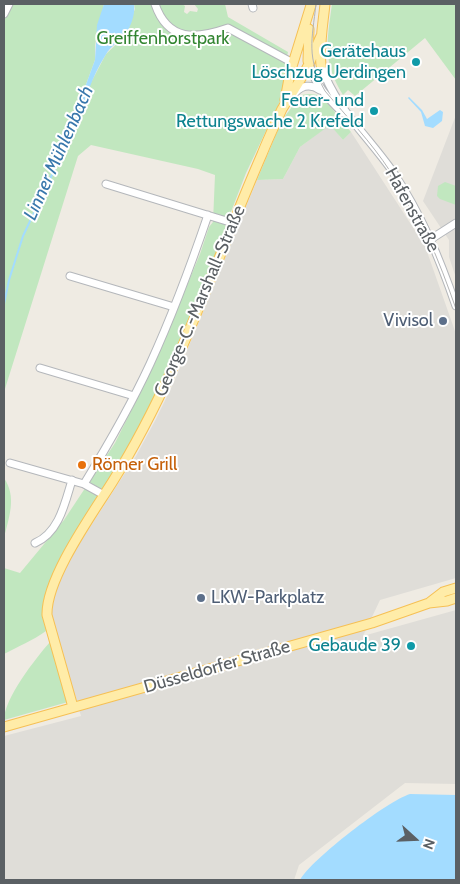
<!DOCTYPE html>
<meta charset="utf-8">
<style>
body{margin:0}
#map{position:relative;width:460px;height:884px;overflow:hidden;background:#efebe3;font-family:Cabin,sans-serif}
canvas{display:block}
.frame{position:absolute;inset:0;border:5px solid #5b6064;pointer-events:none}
.north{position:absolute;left:390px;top:814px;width:50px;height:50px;-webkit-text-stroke:4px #fff;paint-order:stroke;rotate:110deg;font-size:14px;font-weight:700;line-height:20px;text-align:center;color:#5b6064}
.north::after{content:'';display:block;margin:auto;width:18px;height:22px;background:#5b6064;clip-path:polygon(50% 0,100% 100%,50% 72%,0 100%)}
</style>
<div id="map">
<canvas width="460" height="884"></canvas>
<div class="frame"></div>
<div class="north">N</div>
</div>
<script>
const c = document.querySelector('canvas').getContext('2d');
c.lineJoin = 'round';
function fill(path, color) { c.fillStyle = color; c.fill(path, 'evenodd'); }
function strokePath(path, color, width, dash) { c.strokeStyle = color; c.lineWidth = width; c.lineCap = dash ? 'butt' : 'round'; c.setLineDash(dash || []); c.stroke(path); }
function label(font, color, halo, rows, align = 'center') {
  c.font = font + ' Cabin,sans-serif'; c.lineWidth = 4; c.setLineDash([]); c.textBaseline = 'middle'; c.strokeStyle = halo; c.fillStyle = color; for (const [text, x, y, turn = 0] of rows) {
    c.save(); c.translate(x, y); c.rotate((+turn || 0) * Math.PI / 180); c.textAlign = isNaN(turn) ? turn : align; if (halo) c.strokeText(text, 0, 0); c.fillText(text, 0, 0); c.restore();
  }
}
const industrial = new Path2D(`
 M456,115V278L449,257V240L423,201Z
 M330,124L343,140L351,132L425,246L456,334V578L380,600L363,636L456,610V784L405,783L299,865L294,880H4V736L81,716L49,609L52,596L70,558L136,456L156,419L174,382L257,180L283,179L300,147Z`);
const green = new Path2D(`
 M4,4H104L95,45V60L77,109L106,54L123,38L135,9L134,4H182L185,6L184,12L187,14L190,11L197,12L198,9L194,4H225L228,17L288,52L285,65L282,97L246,173L229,217L217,221L224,223L227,229L183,339L152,406L46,595L43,608L46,631C32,641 19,646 4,654V568L20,573L64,520L115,443L153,367L200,254L209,227L213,222L215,175L198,169L91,145L78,156L4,392Z
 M332,4H456V80L425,38L355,96L348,90L343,95C322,61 327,41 332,4Z
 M309,94L319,95L326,101L351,132L343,140L330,125L300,147L283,179L257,180L282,120L301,95Z
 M445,182L456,186V205L440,199L437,196L438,186Z
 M4,478C17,497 9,517 4,538Z
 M50,642L68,702L4,720C4,699 35,659 50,642Z`);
const water = new Path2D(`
 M104,4H134C135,11 133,20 130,26C125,39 111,44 105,56C92,76 85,101 76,124L77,109L95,60L97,25Z
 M409,97L422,110L427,119L440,110L443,112L442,121L433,128L425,126L421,112L408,98Z
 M410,794L456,795V880H300C312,859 387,801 410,794Z`);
const stream = new Path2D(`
 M4,304L9,280L23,236L76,124`);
const minor = new Path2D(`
 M155,4C168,42 196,39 228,28L293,63
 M252,4L253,8
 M4,14L9,4
 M309,65C316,85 328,99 343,113
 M321,65C335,108 368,136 393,172C422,216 439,257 456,306
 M295,93C302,85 311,84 320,90
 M106,184L233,223
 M431,239L456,223
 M70,276L174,307
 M40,368L134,396
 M10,463L84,484L104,495
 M84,484C108,445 131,405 150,364C172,316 191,265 208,215
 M35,543C59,533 65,503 72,480`);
const major = new Path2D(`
 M308,61L309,29
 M321,65C319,45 323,24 325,4
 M285,100L290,73L311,5
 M430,602L443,592L456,588
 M73,707L47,615C46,578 93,513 113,481C177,379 214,264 262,154C268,139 275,124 282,109C291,94 301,80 309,64C313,55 317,45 321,36
 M4,727L372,623L429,603L447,601L456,598`);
const tram = new Path2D(`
 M316,4C312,40 306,57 325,91C347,117 371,142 390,171C420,213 439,260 456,309`);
const markers = [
 [416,62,5,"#0f9aa8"],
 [374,111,5,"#0f9aa8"],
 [443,321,5,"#5c6f8a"],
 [82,465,5,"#e8710a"],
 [201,598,5,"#5c6f8a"],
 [411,646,5,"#0f9aa8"]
];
const parkNames = [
 ["Greiffenhorstpark",163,39]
];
const cultureNames = [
 ["Gerätehaus",406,52],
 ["Löschzug Uerdingen",406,73],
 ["Feuer- und",364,101],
 ["Rettungswache 2 Krefeld",364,122],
 ["Gebaude 39",401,646]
];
const streetNames = [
 ["Hafenstraße",412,210,61],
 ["George-C.-Marshall-Straße",200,301,-67],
 ["Düsseldorfer Straße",217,667,-16]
];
const serviceNames = [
 ["Vivisol",433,321],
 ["LKW-Parkplatz",211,598,"left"]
];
const foodNames = [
 ["Römer Grill",92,465]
];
const waterNames = [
 ["Linner Mühlenbach",59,153,-66]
];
fill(industrial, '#dfddd8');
fill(green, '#c1e7bf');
fill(water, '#a3dcff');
strokePath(stream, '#a3dcff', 2);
strokePath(minor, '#b4b7bb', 9);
strokePath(major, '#f6c054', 11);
strokePath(minor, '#fff', 7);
strokePath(major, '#ffeca8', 9);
strokePath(tram, '#b4b5b5', 1);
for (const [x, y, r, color] of markers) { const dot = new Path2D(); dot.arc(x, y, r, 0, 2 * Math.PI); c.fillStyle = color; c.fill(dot); strokePath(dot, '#fff', 2); }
label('18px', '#328531', '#fff', parkNames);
label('18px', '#0d838f', '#fff', cultureNames, 'right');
label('18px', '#5b6064', '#fff', streetNames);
label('18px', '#4e5e75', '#fff', serviceNames, 'right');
label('18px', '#c56008', '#fff', foodNames, 'left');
label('italic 19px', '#3978ac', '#fff', waterNames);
</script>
